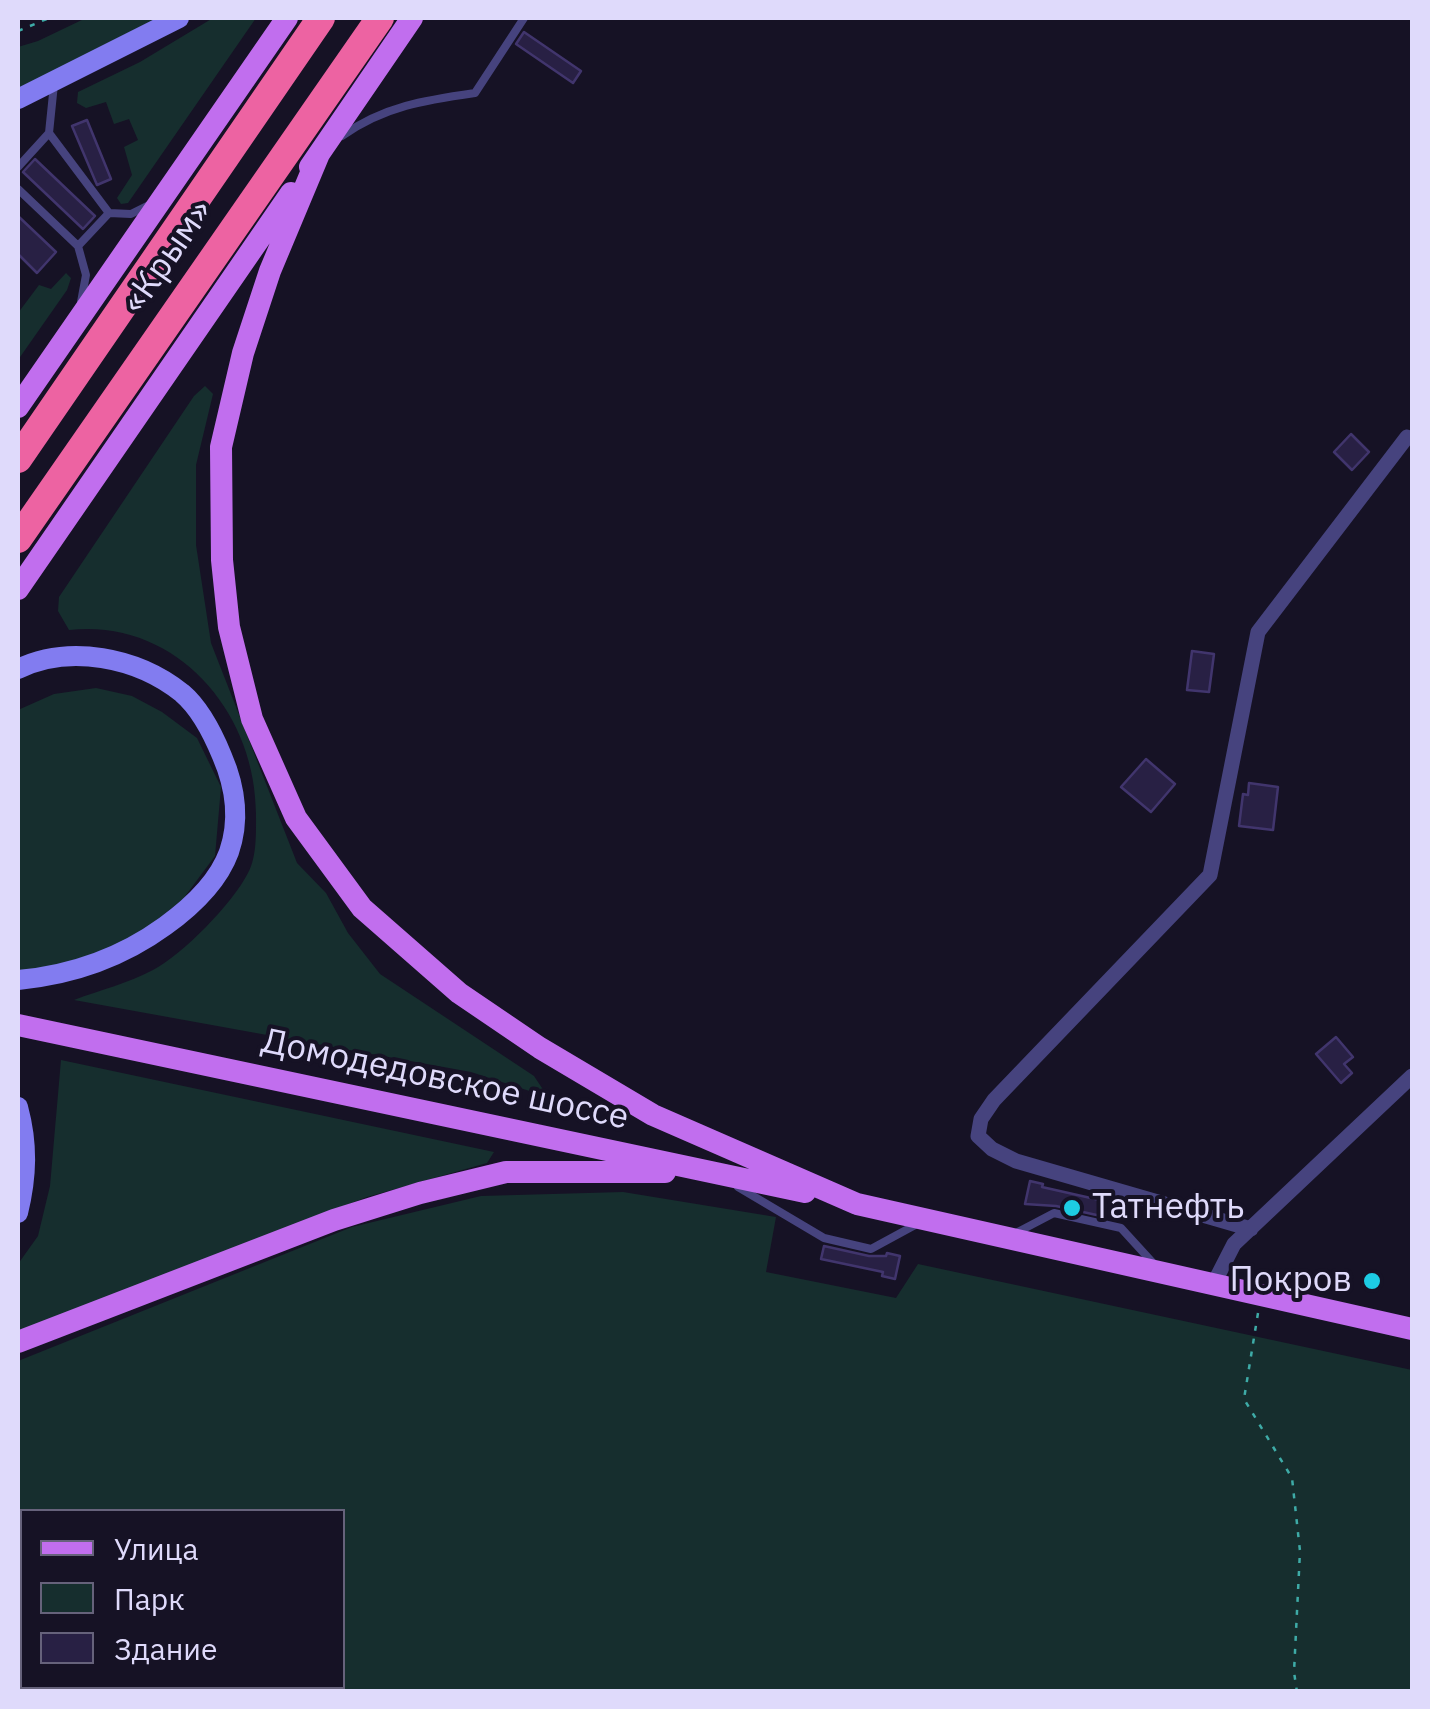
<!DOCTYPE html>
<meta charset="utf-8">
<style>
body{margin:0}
#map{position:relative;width:1430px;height:1709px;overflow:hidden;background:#161225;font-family:"IBM Plex Sans",sans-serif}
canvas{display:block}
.frame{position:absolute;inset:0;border:20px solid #dfdafb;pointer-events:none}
.legend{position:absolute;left:20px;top:1509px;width:325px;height:180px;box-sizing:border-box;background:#161225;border:2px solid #66627b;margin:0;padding:12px 18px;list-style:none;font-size:30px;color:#dfdafb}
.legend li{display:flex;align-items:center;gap:20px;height:50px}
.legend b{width:50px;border:2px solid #66627b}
</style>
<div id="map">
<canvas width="1430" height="1709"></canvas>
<div class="frame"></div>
<ul class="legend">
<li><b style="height:12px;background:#c16eee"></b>Улица</li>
<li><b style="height:28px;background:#162e2e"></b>Парк</li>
<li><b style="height:28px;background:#282044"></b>Здание</li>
</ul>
</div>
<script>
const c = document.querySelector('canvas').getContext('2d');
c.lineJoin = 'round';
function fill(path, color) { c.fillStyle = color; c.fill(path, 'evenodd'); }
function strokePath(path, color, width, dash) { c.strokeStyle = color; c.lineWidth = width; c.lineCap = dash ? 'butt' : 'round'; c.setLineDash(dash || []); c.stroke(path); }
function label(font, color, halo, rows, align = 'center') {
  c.font = font + ' "IBM Plex Sans",sans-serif'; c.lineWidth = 8; c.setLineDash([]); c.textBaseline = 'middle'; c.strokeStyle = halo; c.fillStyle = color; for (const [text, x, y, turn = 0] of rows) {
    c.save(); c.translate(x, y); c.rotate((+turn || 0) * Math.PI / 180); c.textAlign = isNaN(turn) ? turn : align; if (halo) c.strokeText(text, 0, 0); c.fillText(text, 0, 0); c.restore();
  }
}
const green = new Path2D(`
 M86,18H161L18,90V47L38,41Z
 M213,18H256L128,203L121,204L117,198L132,175L124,147L138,140L129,119L114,124L106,102L86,108L77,103L78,92L140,62Z
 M66,273L71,278L67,290L18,360V313L39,285L51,289Z
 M205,386L213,394L196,465V545L211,643L297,863L326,893L348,933L380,974L534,1076L548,1097L471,1072L74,1000C100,990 129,983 153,970C182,955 233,903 248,873C257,857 256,832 256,814C256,712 176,618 69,630L58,611L59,597L194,396Z
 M96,688L132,696L162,712L197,738L221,787L215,856L183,899L124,947L54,966L18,972V710L54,694Z
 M61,1060L494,1152L487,1163L367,1197L18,1333V1264L38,1236L50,1186Z
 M623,1192L776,1217L766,1272L896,1298L918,1264L1412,1370V1691H18V1361L352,1227L481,1196ZM22,1512H342V1686H22Z`);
const building = new Path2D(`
 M524,32L581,71L573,83L516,44Z
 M87,120L111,179L97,185L72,126Z
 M35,159L95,216L83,229L23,172Z
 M18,216L56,252L37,273L18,254Z
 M1351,434L1369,452L1352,470L1334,452Z
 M1192,651L1214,654L1209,692L1187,690Z
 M1146,759L1175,784L1151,812L1121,787Z
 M1249,783L1278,787L1273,830L1239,826L1243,794L1248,795Z
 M1336,1037L1353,1057L1344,1064L1352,1073L1341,1083L1316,1054Z
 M1030,1181L1043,1184L1042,1187L1104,1201L1101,1216L1056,1206L1025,1204Z
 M824,1246L869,1256H886L887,1253L900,1256L895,1279L882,1276L883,1272L821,1259Z`);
const path = new Path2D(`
 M18,31L49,18
 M1258,1313L1244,1399L1292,1478L1300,1551L1294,1672L1297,1692`);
const service = new Path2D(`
 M49,133L109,213
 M342,136C384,106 426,100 475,93L524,18
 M18,167L49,133L54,84
 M18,189L78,246
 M81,302L86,275L78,246L109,213L131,214L149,205
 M738,1187L824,1238L871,1249L917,1224
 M1014,1234L1054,1213L1121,1228L1153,1263`);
const minor = new Path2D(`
 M1251,1229L1016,1161L992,1149L978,1136L981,1119L994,1100L1210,875L1258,632L1407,437
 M1213,1285L1234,1244L1412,1076`);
const secondary = new Path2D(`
 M18,99L179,18
 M18,669C69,644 137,657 182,693C201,709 213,734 222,756C235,786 240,820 229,852C218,882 190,908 165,926C121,958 72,975 18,980
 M18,1107C28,1144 27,1176 18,1213`);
const primary = new Path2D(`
 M319,154L270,271L243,353L221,447L222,560L229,627L252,719L296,818L362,908L459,993L540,1048L653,1115L857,1204L1412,1329
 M310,167L412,18
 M18,407L287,18
 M18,589L291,193
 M18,1025L805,1192
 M18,1342L334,1220L420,1193L506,1172H665`);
const motorway = new Path2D(`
 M18,459L321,18
 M18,539L380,18`);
const markers = [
 [1072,1208,10,"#1dcce4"],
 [1372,1281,10,"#1dcce4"]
];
const streetNames = [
 ["«Крым»",168,257,-55],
 ["Домодедовское шоссе",445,1080,12]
];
const poiNames = [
 ["Татнефть",1092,1208],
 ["Покров",1352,1281,"right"]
];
fill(green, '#162e2e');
fill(building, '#282044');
strokePath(building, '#41356d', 2.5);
strokePath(path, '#3eaba7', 2.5, [5, 8]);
strokePath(service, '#46437e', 8);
strokePath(minor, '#46437e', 15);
strokePath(secondary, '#827cf0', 20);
strokePath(primary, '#c16eee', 22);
strokePath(motorway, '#ed63a2', 28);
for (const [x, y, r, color] of markers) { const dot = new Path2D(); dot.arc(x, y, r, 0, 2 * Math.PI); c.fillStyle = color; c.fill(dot); strokePath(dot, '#161225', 4); }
label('35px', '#dfdafb', '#161225', streetNames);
label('35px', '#dfdafb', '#161225', poiNames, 'left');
</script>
